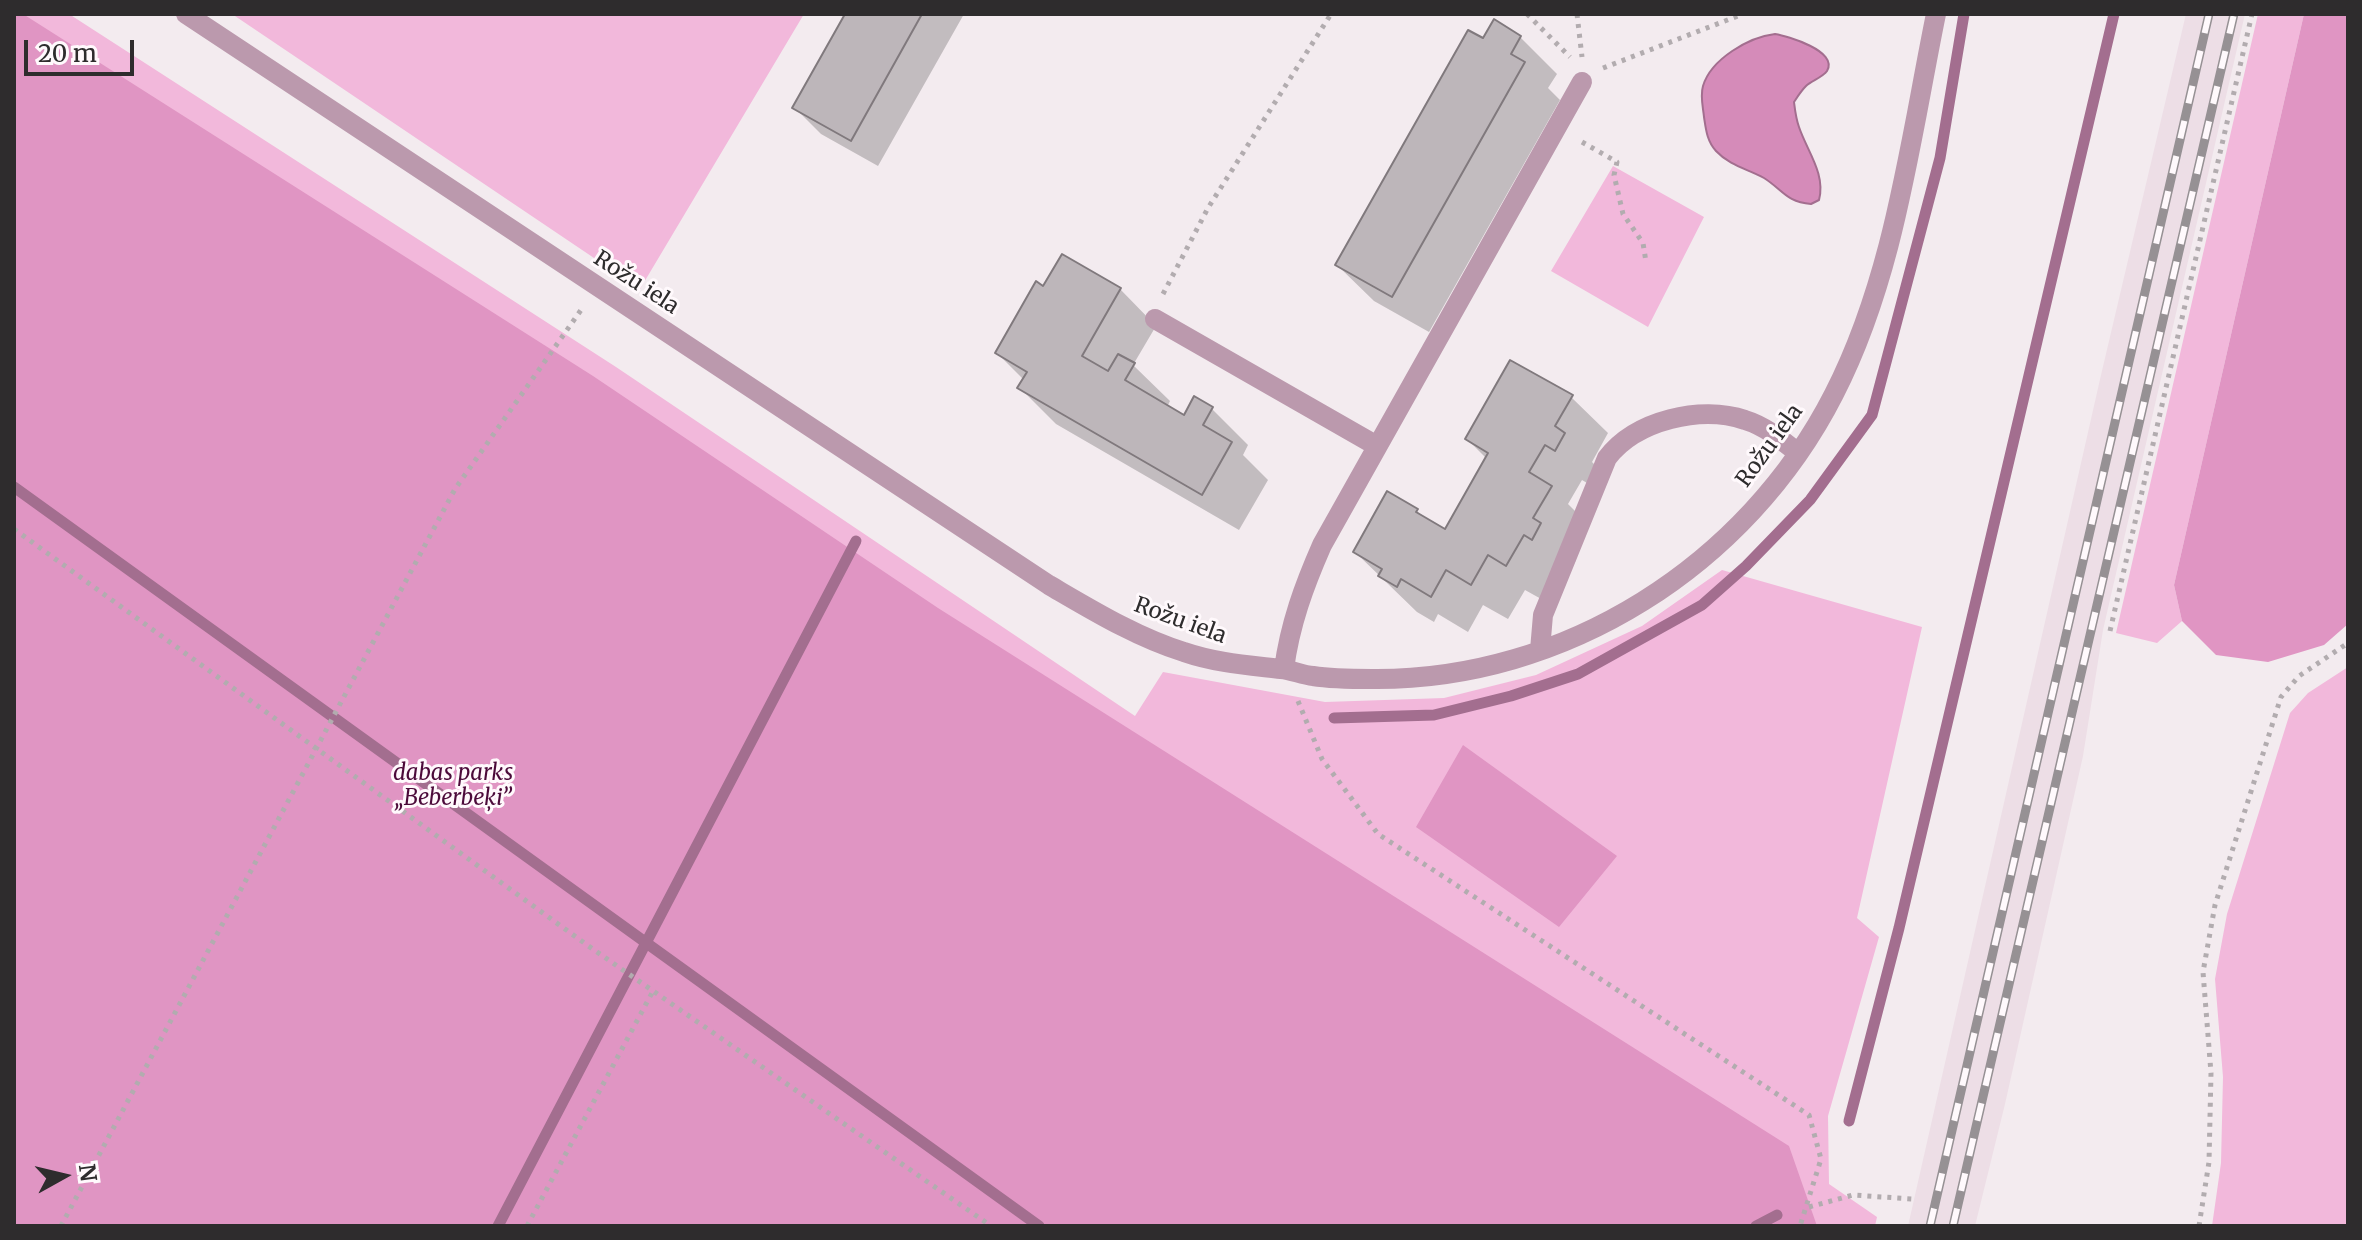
<!DOCTYPE html>
<meta charset="utf-8">
<style>
body{margin:0}
#map{position:relative;width:2362px;height:1240px;overflow:hidden;background:#f3ebef;font-family:Merriweather,serif}
canvas{display:block}
.frame{position:absolute;inset:0;border:16px solid #2e2c2d;pointer-events:none}
.north{position:absolute;left:24px;top:1136px;width:80px;height:80px;-webkit-text-stroke:6px #fff9fc;paint-order:stroke;rotate:82deg;font-size:22px;font-weight:700;line-height:32px;text-align:center;color:#2e2c2d}
.north::after{content:'';display:block;margin:auto;width:28px;height:36px;background:#2e2c2d;clip-path:polygon(50% 0,100% 100%,50% 72%,0 100%)}
.scale{position:absolute;left:24px;top:40px;width:110px;height:36px;box-sizing:border-box;border:4px solid #2e2c2d;border-top:0;padding-left:10px;font-size:24px;line-height:28px;white-space:nowrap;color:#2e2c2d;-webkit-text-stroke:6px #fff9fc;paint-order:stroke}
</style>
<div id="map">
<canvas width="2362" height="1240"></canvas>
<div class="frame"></div>
<div class="north">N</div>
<div class="scale">20 m</div>
</div>
<script>
const c = document.querySelector('canvas').getContext('2d');
c.lineJoin = 'round';
function fill(path, color) { c.fillStyle = color; c.fill(path, 'evenodd'); }
function strokePath(path, color, width, dash) { c.strokeStyle = color; c.lineWidth = width; c.lineCap = dash ? 'butt' : 'round'; c.setLineDash(dash || []); c.stroke(path); }
function label(font, color, halo, rows, align = 'center') {
  c.font = font + ' Merriweather,serif'; c.lineWidth = 6; c.setLineDash([]); c.textBaseline = 'middle'; c.strokeStyle = halo; c.fillStyle = color; for (const [text, x, y, turn = 0] of rows) {
    c.save(); c.translate(x, y); c.rotate((+turn || 0) * Math.PI / 180); c.textAlign = isNaN(turn) ? turn : align; if (halo) c.strokeText(text, 0, 0); c.fillText(text, 0, 0); c.restore();
  }
}
const built = new Path2D(`
 M2186,14H2245L2103,630L2083,756L2005,1104L1975,1226H1908L2101,375Z`);
const green = new Path2D(`
 M14,14H69L616,367L1135,716L1163,672L1325,702L1444,698L1536,675L1642,626L1722,570L1922,627L1857,918L1879,937L1828,1116L1829,1184L1877,1217L1875,1226H14Z
 M232,14H804L640,289Z
 M2258,14H2304L2174,585L2182,621L2157,643L2116,633Z
 M1613,166L1704,217L1648,327L1551,271Z
 M2348,667V1226H2212L2221,1163L2223,1077L2215,979L2227,914L2290,713L2308,693Z`);
const forest = new Path2D(`
 M14,14H23L593,376L938,608L1789,1146L1817,1226H14Z
 M2304,14H2348V624L2324,645L2268,662L2216,655L2182,621L2174,585Z
 M1463,745L1617,856L1559,927L1416,827Z`);
const water = new Path2D(`
 M1775,34C1787,36 1839,51 1827,71C1823,77 1811,81 1806,86C1801,91 1798,96 1794,102C1795,110 1796,119 1799,127C1807,151 1826,174 1819,200L1811,204C1786,202 1783,190 1764,178C1748,169 1730,166 1716,151C1707,141 1706,130 1704,117C1703,107 1700,96 1703,86C1711,59 1749,37 1775,34Z`);
const shadow = new Path2D(`
 M847,14H964L878,166L821,134L794,107Z
 M1520,37L1557,74L1548,88L1560,100L1429,332L1374,301L1337,265L1484,41Z
 M1044,289H1120L1156,326L1133,365L1170,401L1167,407L1185,417L1195,399L1212,409L1248,445L1243,455L1268,480L1239,530L1056,424L1020,388L1024,380L997,353Z
 M1571,397L1608,433L1592,462L1600,470L1592,486L1582,480L1568,504L1587,523L1570,554L1576,560L1569,574L1543,600L1525,590L1508,619L1483,605L1468,632L1438,614L1434,622L1417,612L1355,552L1416,510L1427,521L1446,532L1487,459L1467,439Z`);
const stream = new Path2D(`
 M14,487L1039,1226
 M1334,718L1434,715L1511,696L1578,674L1702,605L1746,566L1810,500L1872,415L1940,158L1964,14
 M1849,1121L1899,928L2114,14
 M498,1226L856,541
 M1756,1226L1777,1215`);
const building = new Path2D(`
 M845,14H922L851,141L792,108Z
 M1494,19L1521,36L1511,54L1525,62L1392,297L1335,265L1468,30L1483,38Z
 M1062,254L1121,288L1082,356L1108,371L1118,354L1135,363L1125,380L1184,415L1194,396L1213,407L1203,425L1232,442L1202,495L1017,388L1027,372L995,353L1036,281L1043,286Z
 M1510,360L1573,395L1555,426L1565,433L1555,451L1545,445L1529,472L1552,486L1533,518L1541,523L1532,540L1524,535L1506,566L1488,555L1471,585L1446,570L1431,597L1401,579L1397,587L1378,576L1382,569L1353,552L1387,491L1418,509L1416,512L1445,529L1488,453L1465,439Z`);
const path = new Path2D(`
 M1527,14L1570,57
 M1577,14L1582,57
 M1603,68L1743,14
 M1582,142L1617,162L1614,175L1623,214L1643,243L1646,262
 M1163,294L1208,208L1331,14
 M14,529L587,945L991,1226
 M2110,631L2252,14
 M1298,701L1322,759L1378,834L1809,1115L1821,1159L1800,1226
 M1809,1207L1853,1195L1912,1199
 M61,1226L455,489L581,310
 M527,1226L653,991
 M2199,1226L2209,1162L2211,1073L2203,972L2215,905L2281,697L2299,676L2348,643`);
const minor = new Path2D(`
 M186,14L1049,585C1092,610 1136,637 1184,652C1216,663 1247,665 1281,669C1292,670 1302,675 1313,676C1332,679 1352,679 1372,679C1565,681 1747,565 1834,394C1894,277 1910,141 1936,14
 M1155,319L1377,446
 M1540,650L1543,615L1607,458C1636,420 1701,405 1745,420C1765,426 1782,440 1798,453
 M1284,669C1290,624 1304,586 1322,545L1582,82`);
const rail = new Path2D(`
 M1930,1226L2209,14
 M1953,1226L2234,14`);
const streetNames = [
 ["Rožu iela",636,283,33],
 ["Rožu iela",1770,446,-54],
 ["Rožu iela",1180,621,20]
];
const parkNames = [
 ["dabas parks",453,774],
 ["„Beberbeķi”",453,799]
];
fill(built, '#eddee6');
fill(green, '#f2b8db');
fill(forest, '#e095c3');
fill(water, '#d58bb9');
strokePath(water, '#a36e8f', 2);
fill(shadow, '#0003');
strokePath(stream, '#a36e8f', 11);
fill(building, '#bdb6ba');
strokePath(building, '#80797d', 2);
strokePath(path, '#b2acaf', 5, [4, 6]);
strokePath(minor, '#bb99ad', 20);
strokePath(rail, '#969194', 9);
strokePath(rail, '#fff9fc', 6, [18]);
label('22px', '#2e2c2d', '#fff9fc', streetNames);
label('italic 22px', '#4c0a3a', '#fff9fc', parkNames);
</script>
